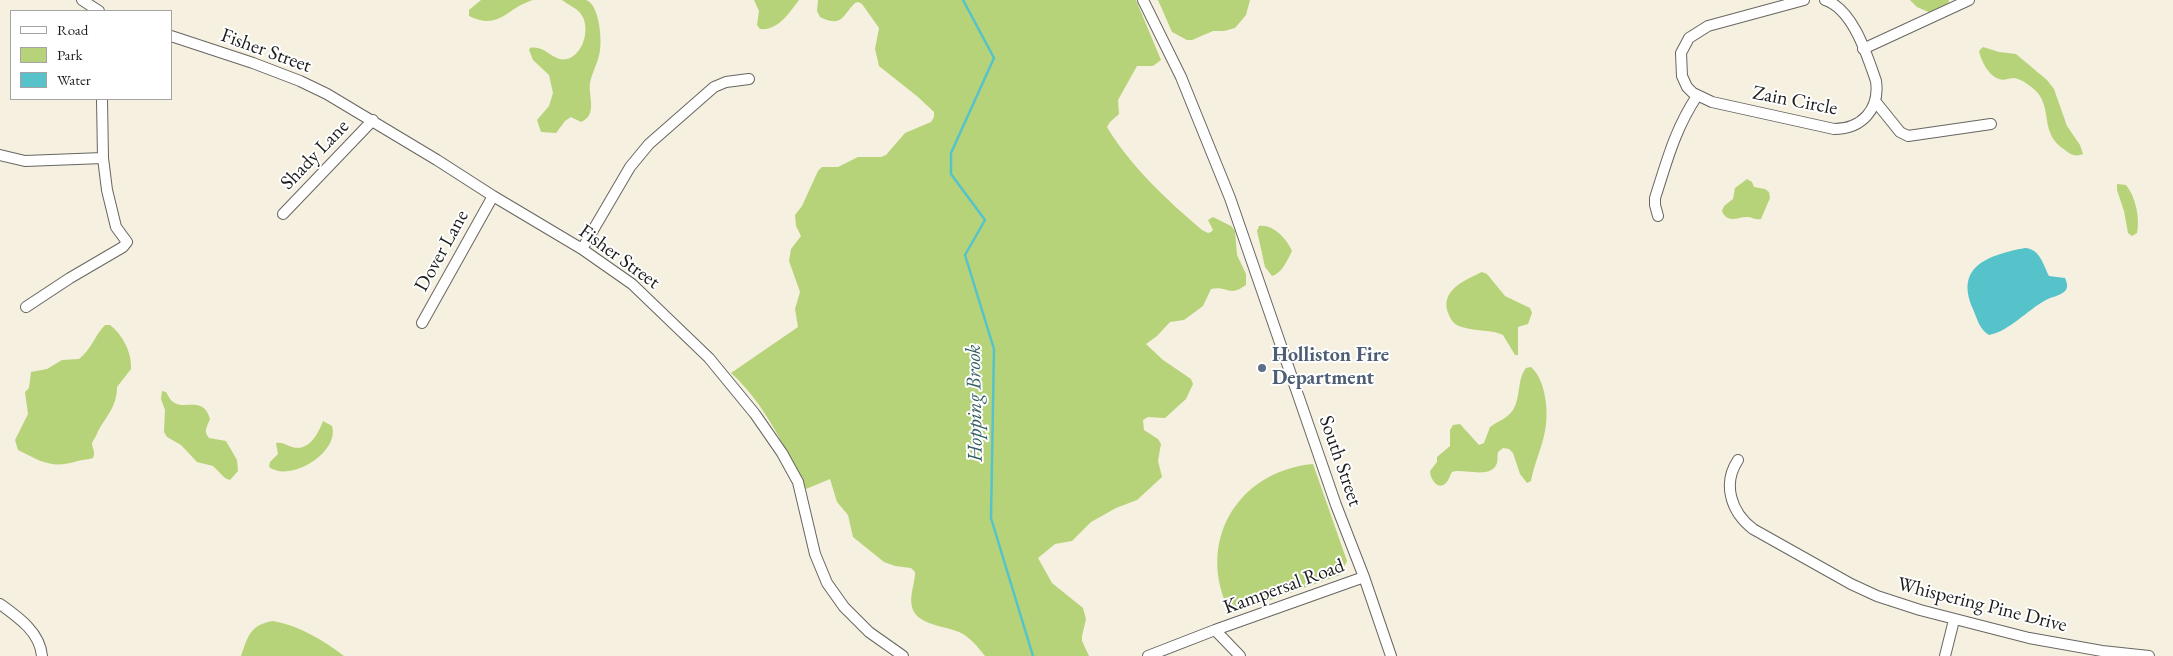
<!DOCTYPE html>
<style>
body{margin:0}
#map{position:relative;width:2173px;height:656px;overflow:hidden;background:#f5f0e0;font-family:"EB Garamond",serif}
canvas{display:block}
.legend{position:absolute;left:10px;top:10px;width:162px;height:90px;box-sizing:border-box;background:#fff;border:1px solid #a4a4a4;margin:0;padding:6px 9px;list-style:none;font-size:15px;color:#1c1c1c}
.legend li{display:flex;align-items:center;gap:10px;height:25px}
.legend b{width:25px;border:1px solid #a4a4a4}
</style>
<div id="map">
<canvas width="2173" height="656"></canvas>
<ul class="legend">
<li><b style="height:6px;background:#fff"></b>Road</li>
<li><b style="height:14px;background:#b6d379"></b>Park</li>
<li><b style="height:14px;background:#56c3cb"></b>Water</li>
</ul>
</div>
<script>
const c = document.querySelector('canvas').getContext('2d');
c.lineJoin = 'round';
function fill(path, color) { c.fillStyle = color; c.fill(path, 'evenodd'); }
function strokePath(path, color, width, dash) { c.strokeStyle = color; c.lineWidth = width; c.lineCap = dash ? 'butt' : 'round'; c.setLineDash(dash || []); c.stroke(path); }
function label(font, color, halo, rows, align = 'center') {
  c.font = font + ' "EB Garamond",serif'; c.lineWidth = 4; c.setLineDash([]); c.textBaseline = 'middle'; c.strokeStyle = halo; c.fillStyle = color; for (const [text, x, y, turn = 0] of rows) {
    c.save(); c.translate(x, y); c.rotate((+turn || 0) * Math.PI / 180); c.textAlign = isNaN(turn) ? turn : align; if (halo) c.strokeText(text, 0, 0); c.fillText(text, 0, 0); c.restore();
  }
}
const green = new Path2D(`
 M481,0H533C506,8 500,31 469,16V10Z
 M562,0C569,0 579,0 586,0C599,4 602,38 600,50C599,61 592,72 590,83C588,96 598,115 581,122L571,117L565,121L556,133L541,132L537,120L549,106L553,93L549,75L533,60L529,50L530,48C546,44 554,65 570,58C585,51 590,26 581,14C577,8 568,5 562,0Z
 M754,0H799C789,13 778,31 760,29L757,25L759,11Z
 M818,0H1136L1161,60L1153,66H1137L1118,100L1119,114L1110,122L1107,127C1131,167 1167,200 1202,230L1208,233L1211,232L1213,230L1208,220L1213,217L1231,226L1235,231L1237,255L1246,274V285C1228,298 1228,285 1211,289L1203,306L1184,320L1170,322L1157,336L1146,344L1163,360L1191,379L1193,384L1186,399L1165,418L1148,417L1143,420L1144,430L1158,439L1161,444L1158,461L1162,477L1137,500L1116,508L1091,522L1072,541L1055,544L1038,558L1052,583L1083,608L1086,619L1082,636V641L1089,656H985C978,647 970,637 959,632C946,626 916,625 912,607C909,596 915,584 915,572L911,568L895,566L884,562L853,537L848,515L837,502L830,479L806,489C784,447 766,405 731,373L798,327L795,309L800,292L789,261L791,249L801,236L796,226L795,215L802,206L818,171L822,167H838L858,157H881L886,155L905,133L931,122L934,117V112L918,97L879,66L875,49L879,28L862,4L858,2L855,3C842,16 842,28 820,17L817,11Z
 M1158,0H1250L1246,15L1235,28L1224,31H1213L1192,40H1187L1172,32Z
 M1910,0H1949L1948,7L1933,14L1917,7Z
 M1983,47L1999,52L2016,54L2047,80L2054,89L2067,126L2080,145L2083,154C2075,157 2071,155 2065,150C2039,133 2053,111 2037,92C2032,87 2022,79 2014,78C2009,78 2004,81 1999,79C1989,76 1981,61 1979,51Z
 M1747,179L1752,182L1754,187L1765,189L1769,192L1770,198L1761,219C1755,220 1754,218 1749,217C1738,216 1728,225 1722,211L1724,206L1733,199L1735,188Z
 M2117,184L2126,185C2136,197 2140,219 2137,233L2132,236L2128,233L2124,211L2117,190Z
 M1259,226C1273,224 1287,239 1292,251C1287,261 1282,273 1272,276L1265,267L1257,231Z
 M1482,272L1487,274L1505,296L1530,308L1532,313L1528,324L1518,327V355H1515L1503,335C1492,329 1477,332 1462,327C1455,325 1452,322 1449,315C1438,291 1465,280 1482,272Z
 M105,325H110C123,335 132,353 131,369L117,387C117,409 104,417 96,436C95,438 93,440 92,443C92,449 96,451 93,458C88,460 84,459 78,461C52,469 42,462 18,450L15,440L28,414L25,392L29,388L31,372L47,369L62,360L79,359C91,350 95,335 105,325Z
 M1531,367C1546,380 1549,413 1545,431C1542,448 1534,464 1531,481L1527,483L1520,474L1513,453L1509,449L1503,448L1498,452C1497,456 1498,460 1497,463C1492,480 1463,468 1452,472C1450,475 1449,480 1446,483C1438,491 1430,479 1430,471L1437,462V457L1450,446V430L1453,425L1460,424L1479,445L1484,443L1490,427C1498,421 1507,419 1513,410C1521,397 1517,379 1526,368Z
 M162,391L166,392C168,395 170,400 173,402C185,411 203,395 210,419C207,427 203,431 209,438L226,441L237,460L238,471L230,480L225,478L213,466L197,462L181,445L167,437L164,432L165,410L161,399Z
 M323,421L332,426C340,452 291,483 269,467L270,462L278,454L276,443C283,442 285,445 292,447C309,452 318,434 323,421Z
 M1313,464L1347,561L1340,575L1231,614C1194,545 1236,471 1313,464Z
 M273,621C300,626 323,640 344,656H241C248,636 250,625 273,621Z`);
const water = new Path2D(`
 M2025,248C2040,249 2043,264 2049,276L2065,278C2067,283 2069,288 2064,292C2059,296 2051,297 2046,300C2027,310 2010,331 1989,335C1980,330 1977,319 1973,309C1954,266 1989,255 2025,248Z`);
const stream = new Path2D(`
 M963,0L994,58L951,153V174L985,220L965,255L994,349L991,518L1033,656`);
const minor = new Path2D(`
 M82,0L99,11
 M1143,0L1181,77L1230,198L1336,505L1364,577L1391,656
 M1804,0L1708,26L1689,38L1681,53L1682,76L1687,87L1693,93L1712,102L1834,129C1862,129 1880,109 1876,81C1867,55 1853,9 1825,0
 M171,36L253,63L300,81L327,94L437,160L493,196L582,249L632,284L709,358L755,414L782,453L798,482L815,554L827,583L844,607L869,632L903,656
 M1863,49L1969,0
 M1875,101L1900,132L1908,136L1991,124
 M0,155L25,161L103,158
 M283,214L373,120
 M1658,216L1655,205V198C1667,161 1675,129 1697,96
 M582,249L630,167L649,144L714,87L726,82L749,79
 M26,307L70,278L123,247L127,242L116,227L107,190L103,158L102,99
 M422,323L493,196
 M1738,460C1722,484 1731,512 1753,529L1851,584L1877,596L1920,610L2029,638L2102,651L2149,656
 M0,604C18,617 40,632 42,656
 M1215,630L1364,577
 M1148,656L1215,630L1240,656
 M1945,656L1954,620`);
const markers = [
 [1262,368,5,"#5c6f8a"]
];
const streetNames = [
 ["Fisher Street",266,51,20],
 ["Zain Circle",1795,101,11],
 ["Shady Lane",315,155,-46],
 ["Dover Lane",442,251,-61],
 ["Fisher Street",619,257,36],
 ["South Street",1340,461,71],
 ["Kampersal Road",1284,587,-20],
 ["Whispering Pine Drive",1982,605,14]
];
const serviceNames = [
 ["Holliston Fire",1272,356],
 ["Department",1272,379]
];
const waterNames = [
 ["Hopping Brook",975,403,-91]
];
fill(green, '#b6d379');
fill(water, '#56c3cb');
strokePath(stream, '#56c3cb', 2.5);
strokePath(minor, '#686661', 12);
strokePath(minor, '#fff', 10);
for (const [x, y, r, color] of markers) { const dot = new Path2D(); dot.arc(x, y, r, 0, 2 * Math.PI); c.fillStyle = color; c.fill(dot); strokePath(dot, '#fff', 2); }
label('20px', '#1c1c1c', '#fff', streetNames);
label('bold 20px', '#4e5e75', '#fff', serviceNames, 'left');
label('italic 21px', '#335f62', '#fff', waterNames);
</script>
